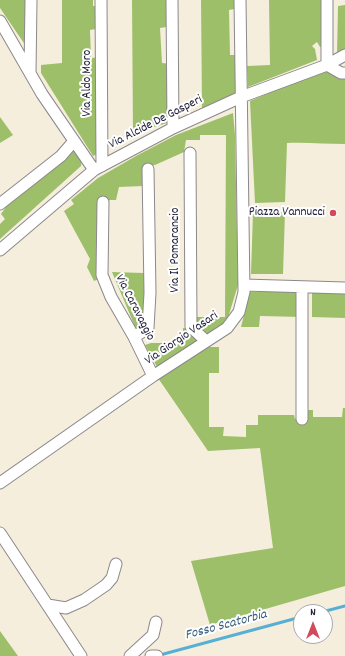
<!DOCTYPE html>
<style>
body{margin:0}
#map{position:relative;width:345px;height:656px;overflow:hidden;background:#f5eedc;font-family:Dekko,sans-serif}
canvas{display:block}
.north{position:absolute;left:293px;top:604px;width:40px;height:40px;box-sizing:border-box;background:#fff;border:1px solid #a7a7b1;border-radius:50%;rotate:0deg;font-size:11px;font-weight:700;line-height:16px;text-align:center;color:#22223b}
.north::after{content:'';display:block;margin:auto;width:14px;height:18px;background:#d1495b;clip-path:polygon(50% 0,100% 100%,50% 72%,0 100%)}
</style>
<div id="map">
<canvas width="345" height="656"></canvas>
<div class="north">N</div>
</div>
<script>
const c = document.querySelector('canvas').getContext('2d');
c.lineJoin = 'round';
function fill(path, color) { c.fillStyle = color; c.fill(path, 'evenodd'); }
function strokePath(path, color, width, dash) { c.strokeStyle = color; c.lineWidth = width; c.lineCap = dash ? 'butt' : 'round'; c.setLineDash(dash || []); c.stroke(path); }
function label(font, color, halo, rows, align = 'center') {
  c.font = font + ' Dekko,sans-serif'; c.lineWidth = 4; c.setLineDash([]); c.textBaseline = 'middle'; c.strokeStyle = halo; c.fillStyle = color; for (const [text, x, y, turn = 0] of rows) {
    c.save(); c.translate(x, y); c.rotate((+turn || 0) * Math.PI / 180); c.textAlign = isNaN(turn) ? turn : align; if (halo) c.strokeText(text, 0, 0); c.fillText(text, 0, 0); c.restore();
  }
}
const green = new Path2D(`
 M0,0H31L30,52L0,8Z
 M62,0H93V6H101V28L90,30L91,58L102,57V152L93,156L41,73V65L62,63Z
 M132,0H172V26L160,28L162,63L172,64L173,121L133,134Z
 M201,0H240V8L229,10L230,55H241V91L202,108Z
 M269,0H327V45L320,47L317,42L312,46L315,49L317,60L248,87L247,66L270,65Z
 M345,5V50L337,54L338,6Z
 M326,69L345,77V144C325,144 307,142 287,143L285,202L255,203L250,101Z
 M233,113L235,135L238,285L227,321L212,332L205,334L195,325L196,317H225L226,135H200V140H186L184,152L155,165H143V186L119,187L116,200H100L99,279L94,281L87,267L90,259L64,211L74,204L71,200L98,178L136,156L176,135Z
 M0,117L13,135L0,143Z
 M75,151L82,160L81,166L0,239V224L5,219L1,214L6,207L62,158Z
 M253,212H285L283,274H251Z
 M112,272L144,273L145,325L136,329Z
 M250,292H302V317L260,316L259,327H241Z
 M312,292L345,293V318L312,317Z
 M183,328H188L198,340L157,367L145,345L151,343H183Z
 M207,347H219V373H209V427H224L223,436L246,437V425H258V415H294L295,419H302V410H313V417H342L343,408H345V586L210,625L191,561L273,548L260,448L208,451L158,378Z
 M0,631L18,656H0Z`);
const stream = new Path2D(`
 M322,612L345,606
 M160,655L301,617`);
const minor = new Path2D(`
 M101,0L102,166
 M172,0L173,128
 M327,0V65
 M0,21L42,94L94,170
 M327,65L341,73H345
 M30,73L31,0
 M190,153L191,327L206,341
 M103,202L102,275L111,297L134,337L153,376
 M0,204L61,156L74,141
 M0,250L94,170L173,128L241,97L327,65L345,55
 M244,285L345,288
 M302,287V419
 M134,337L148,328L150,293L148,169
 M0,483L153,376L227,328L239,312L244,292L240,0
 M0,533L81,656
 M48,605L66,608L84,600L106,585L112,578L116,564
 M130,656L153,635L156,622
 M151,656H157`);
const markers = [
 [333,213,4,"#d1495b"]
];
const streetNames = [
 ["Via Aldo Moro",88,83,-90],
 ["Via Alcide De Gasperi",156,123,-27],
 ["Via Il Pomarancio",176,250,-90],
 ["Via Caravaggio",134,308,63],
 ["Via Giorgio Vasari",182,339,-34]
];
const poiNames = [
 ["Piazza Vannucci",325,213]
];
const waterNames = [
 ["Fosso Scatorbia",226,626,-15]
];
fill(green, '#9dbf69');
strokePath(stream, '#57afd4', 3);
strokePath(minor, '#8c888c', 13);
strokePath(minor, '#fff', 11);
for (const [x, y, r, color] of markers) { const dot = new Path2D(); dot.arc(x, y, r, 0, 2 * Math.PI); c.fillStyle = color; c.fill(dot); strokePath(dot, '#fff', 1.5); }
label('13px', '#22223b', '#fff', streetNames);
label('13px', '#22223b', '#fff', poiNames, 'right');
label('italic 14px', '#3a6180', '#fff', waterNames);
</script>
